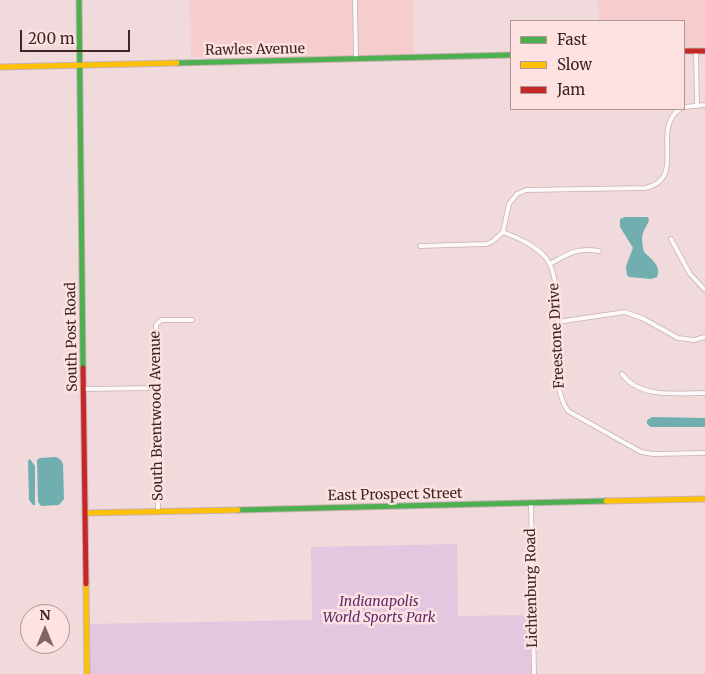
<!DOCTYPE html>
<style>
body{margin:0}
#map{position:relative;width:705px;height:674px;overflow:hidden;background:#f1dadb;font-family:Merriweather,serif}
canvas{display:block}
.legend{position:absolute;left:510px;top:20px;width:175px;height:90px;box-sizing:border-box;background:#fee2e2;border:1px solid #b19697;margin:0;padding:6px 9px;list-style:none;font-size:15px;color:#3e2526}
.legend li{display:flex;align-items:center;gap:10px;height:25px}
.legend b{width:25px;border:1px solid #b19697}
.north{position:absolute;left:20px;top:604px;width:50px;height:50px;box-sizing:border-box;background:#fee2e2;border:1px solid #b19697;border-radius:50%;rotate:0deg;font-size:14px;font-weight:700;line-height:20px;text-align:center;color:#3e2526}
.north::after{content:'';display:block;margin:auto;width:18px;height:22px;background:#7d6465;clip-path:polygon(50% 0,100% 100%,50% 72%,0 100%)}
.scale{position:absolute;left:20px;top:30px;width:110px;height:22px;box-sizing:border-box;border:2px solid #3e2526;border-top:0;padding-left:6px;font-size:15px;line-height:18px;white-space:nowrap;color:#3e2526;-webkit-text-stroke:4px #fee2e2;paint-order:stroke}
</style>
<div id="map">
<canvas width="705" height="674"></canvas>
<ul class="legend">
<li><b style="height:6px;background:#4caf50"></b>Fast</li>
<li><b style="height:6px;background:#ffc107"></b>Slow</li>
<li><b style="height:6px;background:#c62828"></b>Jam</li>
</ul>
<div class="north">N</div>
<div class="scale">200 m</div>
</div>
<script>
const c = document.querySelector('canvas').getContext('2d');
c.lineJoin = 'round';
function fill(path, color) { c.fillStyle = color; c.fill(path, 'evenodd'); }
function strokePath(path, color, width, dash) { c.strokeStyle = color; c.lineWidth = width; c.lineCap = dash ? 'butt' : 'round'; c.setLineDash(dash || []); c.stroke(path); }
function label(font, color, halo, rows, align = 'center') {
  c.font = font + ' Merriweather,serif'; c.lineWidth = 5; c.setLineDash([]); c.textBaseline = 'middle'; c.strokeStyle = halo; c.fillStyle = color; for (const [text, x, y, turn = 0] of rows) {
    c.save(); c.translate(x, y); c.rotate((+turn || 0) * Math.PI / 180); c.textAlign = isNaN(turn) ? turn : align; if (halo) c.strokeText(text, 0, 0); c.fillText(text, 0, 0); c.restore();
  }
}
const built = new Path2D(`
 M190,0H414V56L191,57Z
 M598,0H705V46H684V21H599Z`);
const green = new Path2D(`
 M457,544L458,616L531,615L532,674H89V624L312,620L311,547Z`);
const water = new Path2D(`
 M625,217H648L649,221C641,235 641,236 644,252C651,259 662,266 657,277L651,279L629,277L627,275L626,266L633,248L620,227V219Z
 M652,417L705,418V427H651L647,424V420Z
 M56,457L61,460L63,464L64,499L59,505L41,506L38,502L37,460L40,458Z
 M30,459L35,466V505H33L29,500L28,461Z`);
const street = new Path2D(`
 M355,0L356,59
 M696,51L697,106
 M684,107L705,105
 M503,232C518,238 535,245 546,258C562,278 557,337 557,364C558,382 558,396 568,411L641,452L653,454L705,453
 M671,239L690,274L705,290
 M420,246L487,244L493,241L503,232L509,204L517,194L526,190L645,188C688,179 650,129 680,109
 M550,264C568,254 577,247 599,251
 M557,322L625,312L644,319L678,338L694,340L705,337
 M622,374C640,399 678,393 705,393
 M84,389L157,388
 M531,503L534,674
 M158,511L156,325L161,320H192`);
const fast = new Path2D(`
 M79,0L83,368
 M177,63L511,55
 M238,510L606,501`);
const slow = new Path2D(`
 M0,67L177,63
 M606,501L705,499
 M85,513L238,510
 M86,584L87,674`);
const jam = new Path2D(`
 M684,51H705
 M83,368L86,584`);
const streetNames = [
 ["Rawles Avenue",255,50,-1],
 ["Freestone Drive",557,336,-93],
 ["South Post Road",72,337,-91],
 ["South Brentwood Avenue",157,416,-91],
 ["East Prospect Street",395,495,-1],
 ["Lichtenburg Road",532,588,-91]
];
const parkNames = [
 ["Indianapolis",379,602],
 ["World Sports Park",379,618]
];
fill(built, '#f7cccd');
fill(green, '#e3c6df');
fill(water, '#71aeb0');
strokePath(street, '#c7b1b2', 5.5);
strokePath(fast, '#c7b1b2', 7);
strokePath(slow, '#c7b1b2', 7);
strokePath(jam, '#c7b1b2', 7);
strokePath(street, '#fdf9fa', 4);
strokePath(fast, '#4caf50', 5);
strokePath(slow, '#ffc107', 5);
strokePath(jam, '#c62828', 5);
label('14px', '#3e2526', '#fee2e2', streetNames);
label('italic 14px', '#5d2b6e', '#fee2e2', parkNames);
</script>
